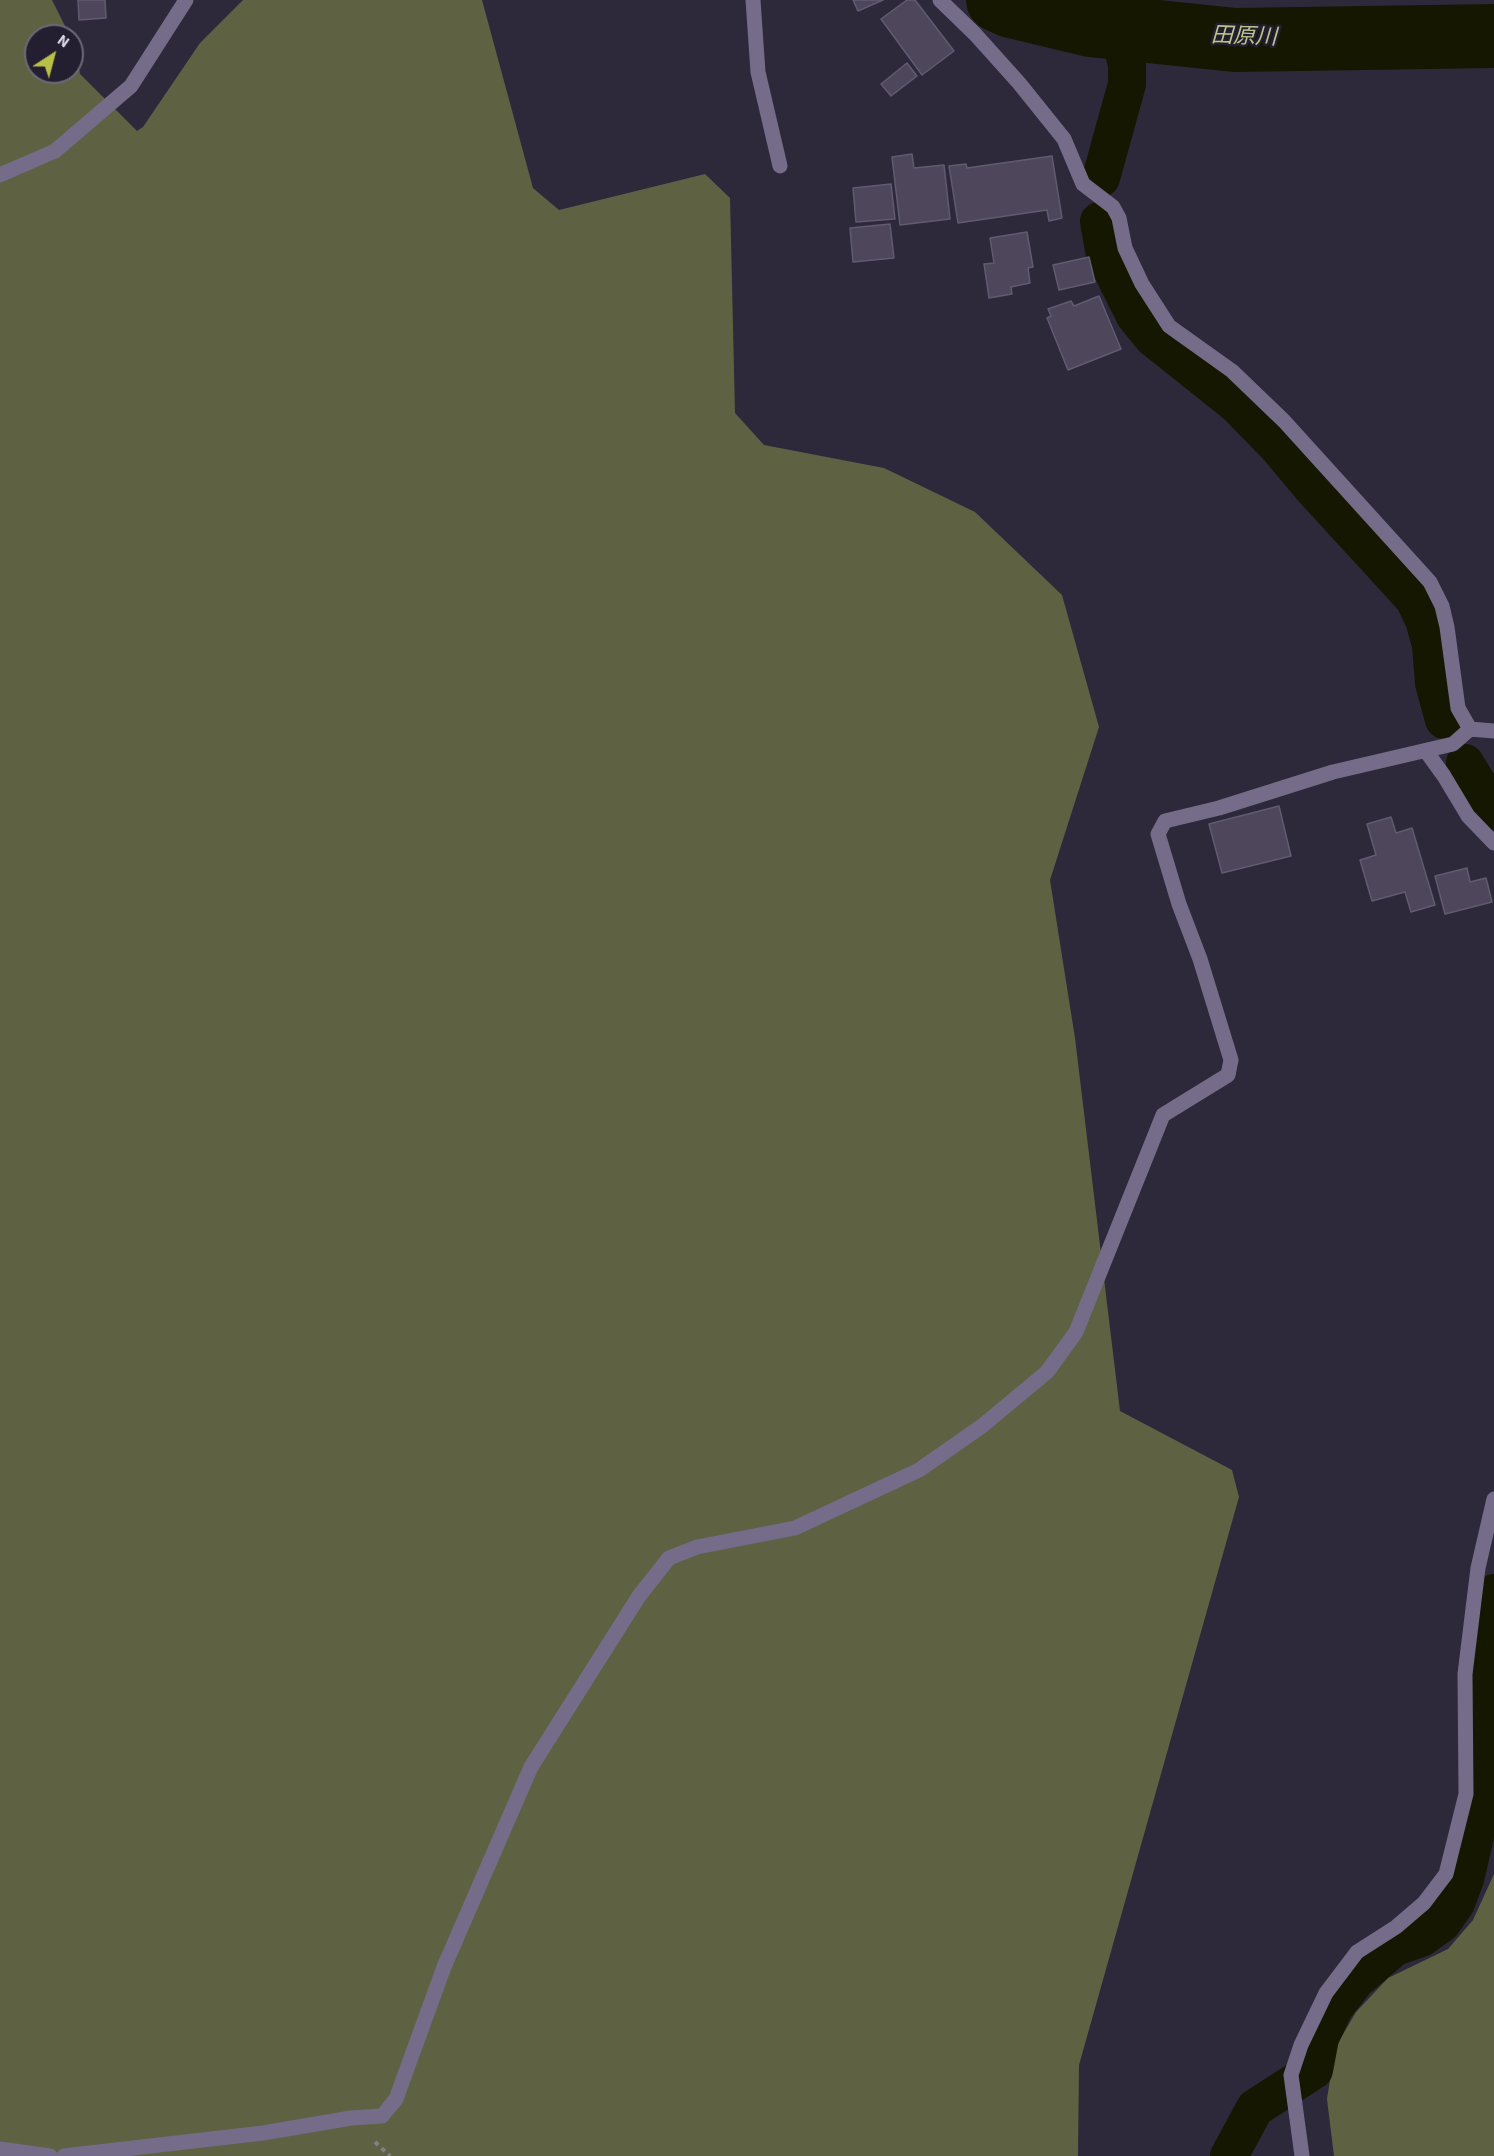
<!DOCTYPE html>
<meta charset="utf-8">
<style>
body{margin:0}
#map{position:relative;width:1494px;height:2156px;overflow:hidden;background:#2e283b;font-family:"Source Sans 3",sans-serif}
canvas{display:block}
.north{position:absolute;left:24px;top:24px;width:60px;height:60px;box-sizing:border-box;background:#241e31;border:2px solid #6d6879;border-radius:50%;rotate:36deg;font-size:16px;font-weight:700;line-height:24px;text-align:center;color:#dad7e4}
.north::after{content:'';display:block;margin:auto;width:21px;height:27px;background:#b8c147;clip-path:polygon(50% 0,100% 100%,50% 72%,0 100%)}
</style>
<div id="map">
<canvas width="1494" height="2156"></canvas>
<div class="north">N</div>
</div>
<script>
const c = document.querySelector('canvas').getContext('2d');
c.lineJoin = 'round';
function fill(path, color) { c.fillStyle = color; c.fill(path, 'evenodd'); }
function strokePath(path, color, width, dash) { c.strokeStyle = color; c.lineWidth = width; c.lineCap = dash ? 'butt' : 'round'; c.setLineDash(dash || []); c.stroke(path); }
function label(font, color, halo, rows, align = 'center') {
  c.font = font + ' "Source Sans 3","Noto Sans JP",sans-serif'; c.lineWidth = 5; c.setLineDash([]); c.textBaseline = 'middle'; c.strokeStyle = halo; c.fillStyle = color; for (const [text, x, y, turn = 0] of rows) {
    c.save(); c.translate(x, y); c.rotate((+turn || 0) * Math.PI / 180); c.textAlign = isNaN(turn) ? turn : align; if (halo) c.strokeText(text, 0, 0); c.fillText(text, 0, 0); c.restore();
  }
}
const forest = new Path2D(`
 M0,0H52L70,36H36V72H72V40L76,50L80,74L137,131L143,127L200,43L243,0H482L533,188L559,210L705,174L730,198L735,413L764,445L884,468L975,512L1062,595L1099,727L1050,880L1075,1038L1120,1411L1232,1470L1239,1497L1079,2065L1078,2156H0Z
 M1494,1874V2156H1334L1327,2099L1335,2048L1356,2012L1388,1978L1448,1949L1473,1920Z`);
const canal = new Path2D(`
 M1101,178L1127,84V65L1118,28
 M1099,221L1105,256L1135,316L1153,338L1237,405L1278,447L1314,490L1414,599L1424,620L1431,645L1434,683L1444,720
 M1465,763L1494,811
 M1229,2156L1255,2108L1314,2070L1320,2038L1334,2008L1356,1980L1395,1947L1421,1938L1442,1923L1456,1903L1465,1879L1485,1794L1487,1638L1490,1608L1494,1593`);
const river = new Path2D(`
 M998,0L1011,6L1090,25L1235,40L1494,36`);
const building = new Path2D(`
 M78,0H105L106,18L79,20Z
 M853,0H883L858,11Z
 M907,0H915L954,51L922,75L881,19Z
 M907,63L917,76L891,96L881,84Z
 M912,154L914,168L944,165L950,219L900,225L892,157Z
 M1052,156L1062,218L1049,221L1047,210L958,223L949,166L966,164L967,168Z
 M891,184L895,219L856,222L853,188Z
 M890,224L894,258L853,262L850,228Z
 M1027,232L1033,267L1028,268L1030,283L1011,287L1012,294L989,298L984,264L994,263L990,238Z
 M1089,257L1095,282L1059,290L1053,265Z
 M1099,296L1121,349L1068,370L1047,318L1051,316L1048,309L1071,301L1074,306Z
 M1279,806L1291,856L1222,873L1209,824Z
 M1391,817L1396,833L1412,828L1435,905L1411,912L1405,892L1372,901L1360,860L1376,855L1367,824Z
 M1467,868L1470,882L1486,878L1492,902L1445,914L1435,876Z`);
const path = new Path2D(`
 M375,2142L390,2156`);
const minor = new Path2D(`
 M753,0L758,72L780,166
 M940,0L975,34L1019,83L1064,139L1083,184L1113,207L1119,218L1125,248L1142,284L1169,326L1232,371L1284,421L1430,582L1442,606L1447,627L1458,708L1470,729
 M0,175L55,151L131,86L186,0
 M1426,751L1444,776L1468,816L1494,843
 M0,2149L50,2156
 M64,2156L263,2133L351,2118L382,2116L396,2099L444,1967L531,1767L639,1596L669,1558L697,1547L795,1528L919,1470L982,1426L1047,1372L1076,1332L1163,1115L1228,1075L1231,1060L1200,959L1179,904L1158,834L1165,821L1219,808L1333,772L1453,744L1470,729L1494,731
 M1302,2156L1291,2075L1301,2045L1326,1993L1357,1952L1396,1927L1424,1903L1446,1874L1466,1794L1465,1674L1478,1568L1494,1499`);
const waterNames = [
 ["田原川",1244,38,2]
];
fill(forest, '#5e6243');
strokePath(canal, '#161700', 38);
strokePath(river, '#161700', 64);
fill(building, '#4e475c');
strokePath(building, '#615b71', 1.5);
strokePath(path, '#827e8e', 4, [4.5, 4.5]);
strokePath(minor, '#756c8a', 15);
label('italic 22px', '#bfc58c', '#241e31', waterNames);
</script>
